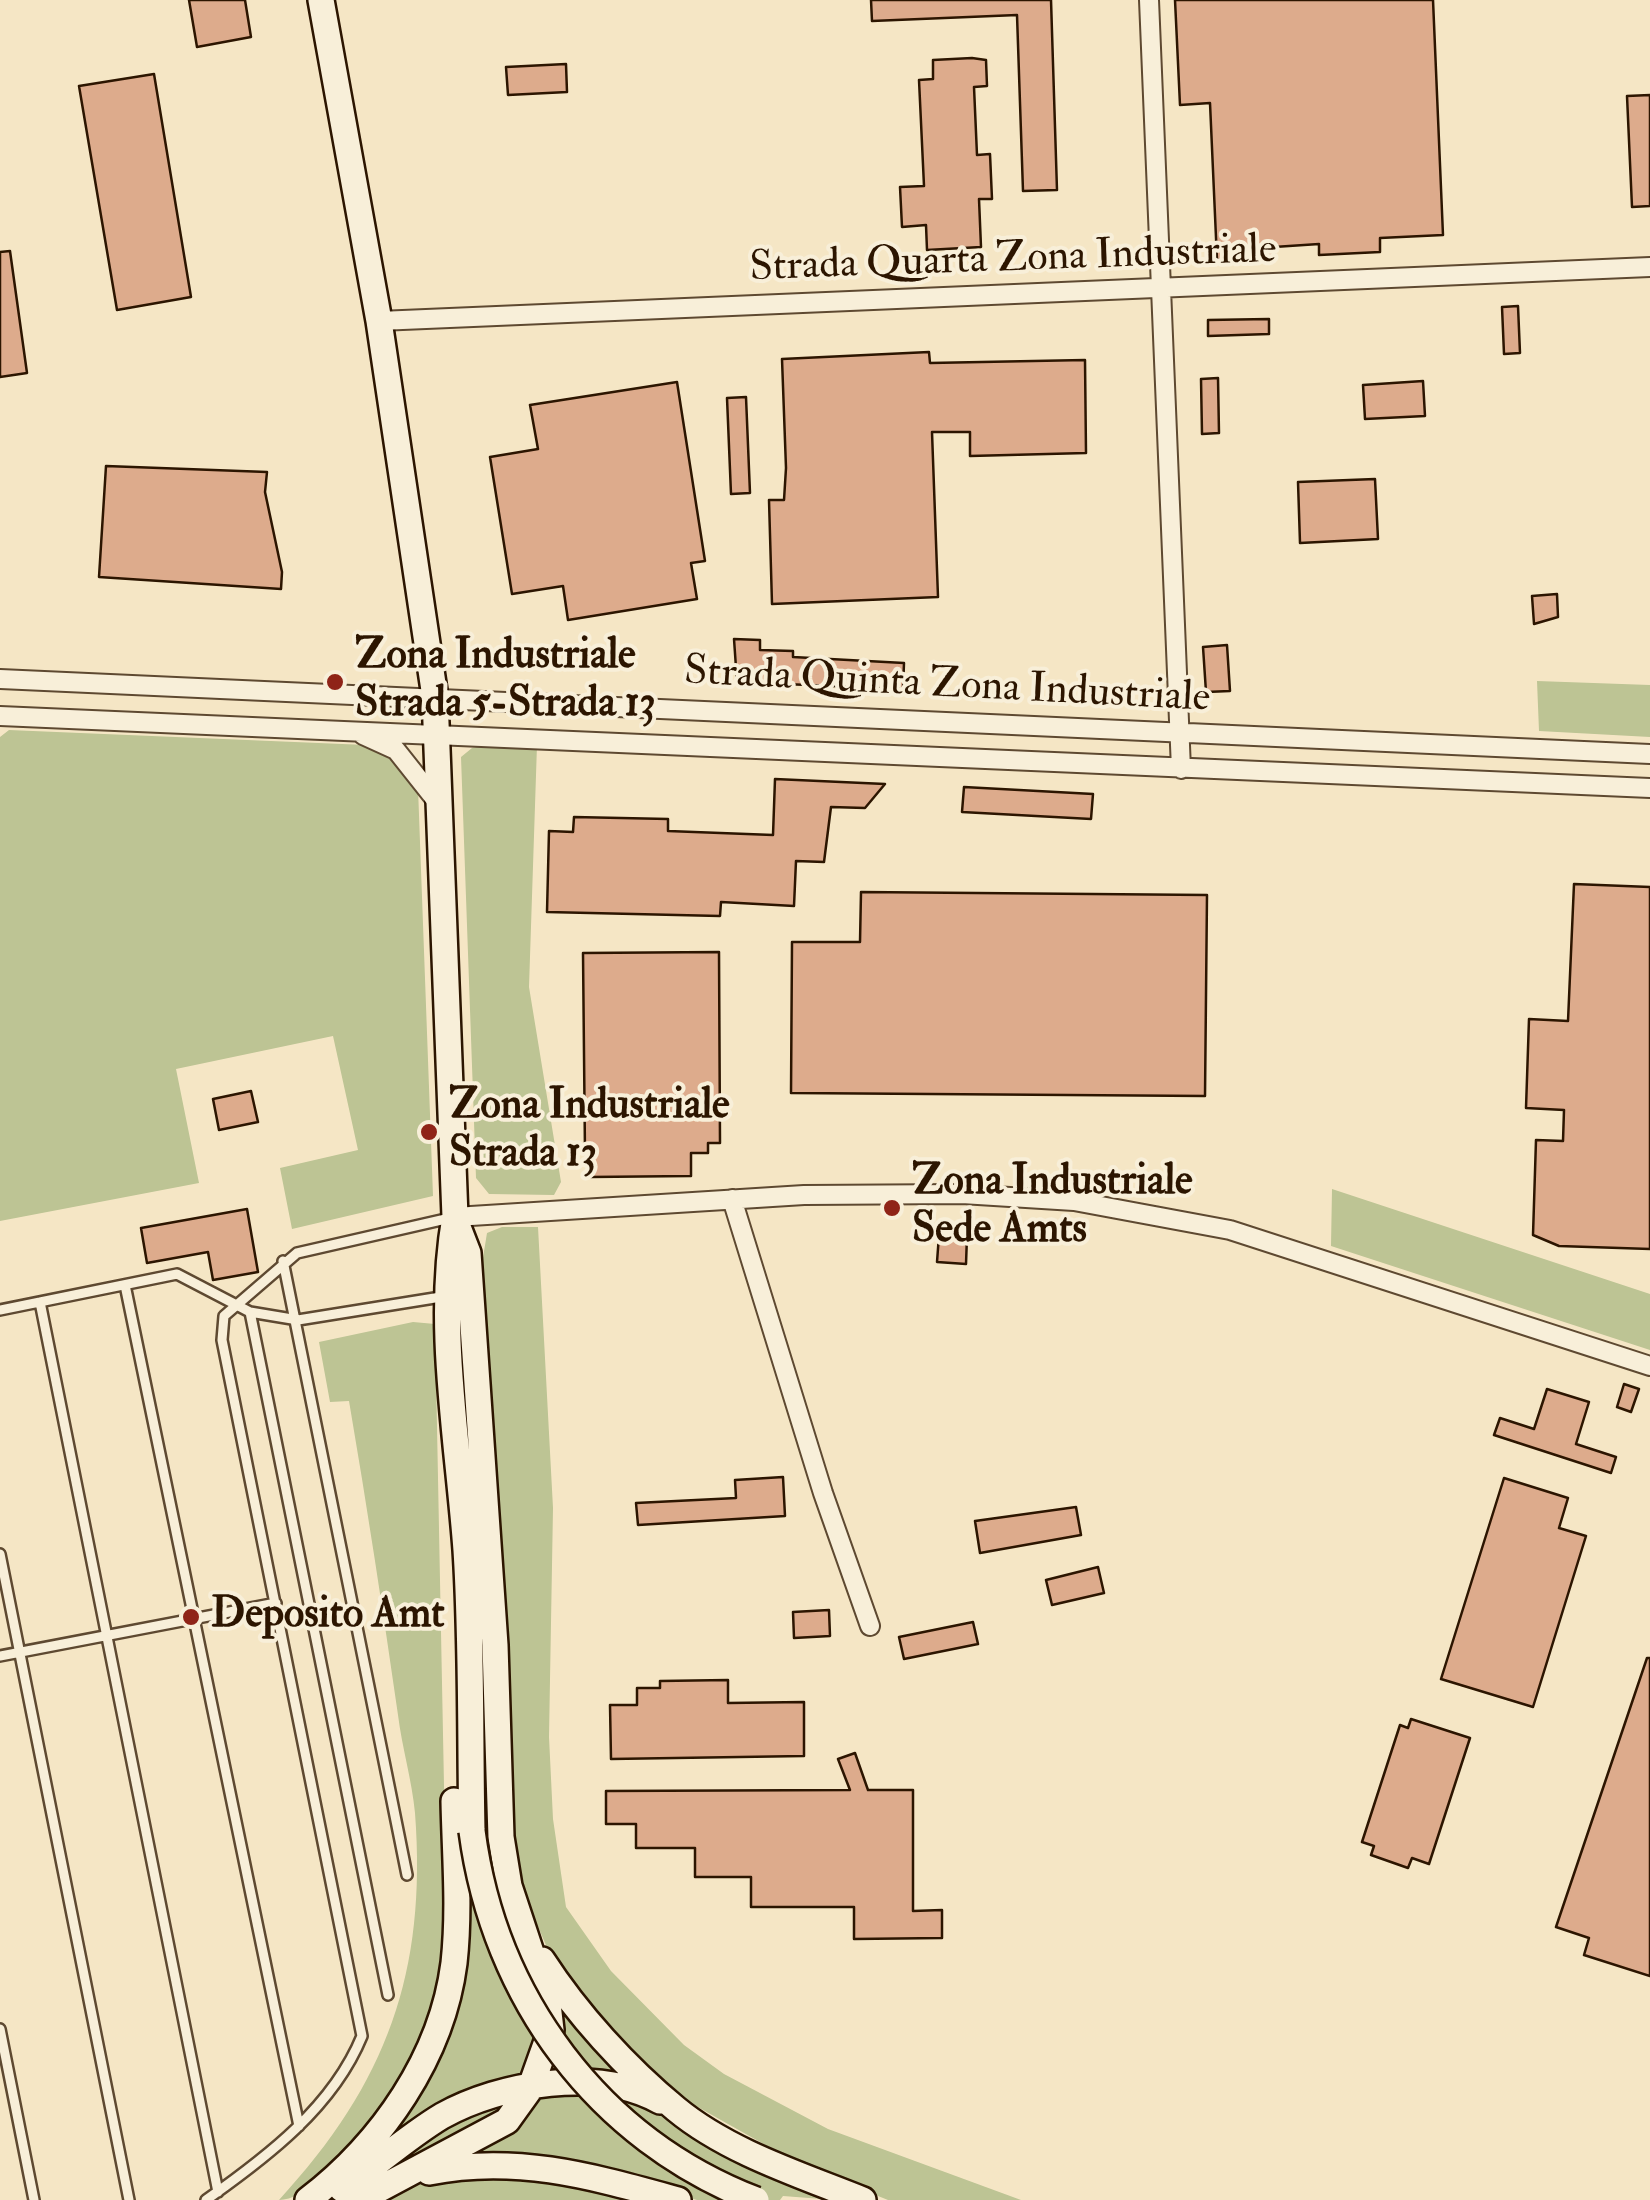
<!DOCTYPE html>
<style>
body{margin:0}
canvas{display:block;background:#f5e6c5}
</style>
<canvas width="1650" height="2200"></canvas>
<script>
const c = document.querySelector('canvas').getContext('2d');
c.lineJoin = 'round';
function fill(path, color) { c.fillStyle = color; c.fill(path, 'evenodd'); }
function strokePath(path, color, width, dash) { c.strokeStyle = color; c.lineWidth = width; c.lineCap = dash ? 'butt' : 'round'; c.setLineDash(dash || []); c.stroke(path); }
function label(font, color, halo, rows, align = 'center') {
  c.font = font + ' "IM FELL Double Pica",serif'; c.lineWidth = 8; c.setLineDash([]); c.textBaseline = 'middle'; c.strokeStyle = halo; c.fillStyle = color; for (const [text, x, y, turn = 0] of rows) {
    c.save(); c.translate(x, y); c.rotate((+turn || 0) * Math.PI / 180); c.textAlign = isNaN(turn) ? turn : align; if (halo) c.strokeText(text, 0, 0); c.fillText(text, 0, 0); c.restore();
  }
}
const green = new Path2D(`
 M1537,681L1650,685V737L1539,731Z
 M9,730L366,745L390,758L418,788L433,1196L292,1229L280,1168L358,1150L333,1036L176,1069L199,1183L0,1221V737Z
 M486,745H537L529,987L561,1182L554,1195L489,1194L476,1178L461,757L472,748Z
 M1332,1189L1650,1294V1350L1331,1246Z
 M502,1227H538L553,1508L549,1737L553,1819L566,1907L611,1971L684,2045L724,2074L828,2129L1021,2200H888L801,2165L680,2097L635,2061L557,1971L519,1882L513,1831L504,1568L480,1276L487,1233Z
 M413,1322L435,1324L447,1939C444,1963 444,1993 435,2016C418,2062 330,2200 279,2200C387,2083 427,1972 415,1813C412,1780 402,1748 398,1715C383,1611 367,1506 349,1401L330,1402L319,1342Z
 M465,1855C482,1925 498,1990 542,2049L532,2071L357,2166L417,2092Z
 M550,1982L642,2084L541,2082Z
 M606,2088L634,2096L835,2200L783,2196L780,2200H697L618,2177L454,2158L535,2093Z
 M519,2097L493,2125L366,2181L445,2121Z
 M495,2169L655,2200H381C419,2179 453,2173 495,2169Z`);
const building = new Path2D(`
 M189,0H245L251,37L197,47Z
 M871,0H1051L1057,190L1023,191L1017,15L872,21Z
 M1175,0H1433L1443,235L1380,238V252L1319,255V244L1274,247V257L1217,260L1210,103L1180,105Z
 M972,58L986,60L987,86L974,87L977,155L990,154L992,199H979L981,247L927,250L926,225L902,227L900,187L924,186L919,80L933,79V60Z
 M566,64L567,92L508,95L506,67Z
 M154,74L191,297L117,310L79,86Z
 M1650,95V206L1632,207L1627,96Z
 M10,251L27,373L0,377V252Z
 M1518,306L1520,353L1504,354L1502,307Z
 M1269,319V334L1208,336V320Z
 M929,352L930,363L1085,360L1086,453L970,456V432H932L938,597L772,604L769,500H784L786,468L782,359Z
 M1218,378L1219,433L1202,434L1201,379Z
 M1423,381L1425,416L1365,419L1363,385Z
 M677,382L705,561L691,563L697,599L568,620L563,586L512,594L490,457L538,449L530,405Z
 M746,397L750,493L731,494L727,398Z
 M106,466L267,472L265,492L282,572L281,589L99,577Z
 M1375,479L1378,539L1300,543L1298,482Z
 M1557,594L1558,617L1534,624L1532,596Z
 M734,639L760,640V650L793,651V657L904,663L903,689L737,682Z
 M1227,645L1230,691L1206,692L1203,647Z
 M775,779L885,784L865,808L831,807L824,862L796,861L794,906L721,902L720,916L547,912L549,831L573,832L574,817L668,819V831L773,835Z
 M964,787L1093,794L1091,819L962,812Z
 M1574,884L1650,887V1249L1559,1246L1533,1235L1536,1140L1563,1141L1564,1110L1526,1108L1529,1019L1568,1021Z
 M861,892L1207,895L1205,1096L791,1093L792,942H860Z
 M719,952L720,1143H708V1153H691V1176L590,1177V1154H585L583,953Z
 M251,1091L258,1122L219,1130L213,1099Z
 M247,1209L258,1272L213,1280L208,1252L147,1263L141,1228Z
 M939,1235L967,1236L966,1264L937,1262Z
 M1624,1384L1639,1389L1631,1412L1617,1407Z
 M1547,1389L1589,1402L1576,1444L1616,1457L1611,1473L1494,1435L1500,1418L1534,1429Z
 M783,1477L785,1516L638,1525L636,1503L736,1498L735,1480Z
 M1504,1478L1568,1498L1559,1528L1586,1536L1533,1707L1441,1679Z
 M1076,1507L1081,1535L980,1553L975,1521Z
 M1098,1567L1104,1593L1052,1605L1046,1580Z
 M829,1610L830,1636L794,1638L793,1612Z
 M973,1622L978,1644L904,1659L899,1637Z
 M1647,1658H1650V1976L1584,1955L1589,1938L1556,1927Z
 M728,1680V1703L804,1702V1756L611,1759L610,1705H637V1688H660V1681Z
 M1411,1719L1470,1738L1429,1864L1412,1858L1408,1868L1371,1855L1374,1846L1362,1842L1400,1725L1408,1728Z
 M855,1753L868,1790H913V1911L942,1910V1938L854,1939V1907H751V1877H695V1848H636V1824H606V1791L850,1790L838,1759Z`);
const lane = new Path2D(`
 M283,1261L407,1875
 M125,1285L299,2126
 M40,1302L218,2192
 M0,1310L177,1274L250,1312L298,1320L447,1296
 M250,1312L388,1995
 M0,1554L129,2200
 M0,1656L276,1603
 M0,2029L34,2200
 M206,2200C267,2157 333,2107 362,2036L222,1340L224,1316L297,1253L450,1218`);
const street = new Path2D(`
 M1149,0L1181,769
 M379,321L1650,267
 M0,679L1650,754
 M0,716L1650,788
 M363,735L396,750L438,803
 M732,1199L823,1493L870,1626
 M455,1217L804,1195L962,1194L1074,1201L1230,1230L1650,1366`);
const secondary = new Path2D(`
 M321,0L379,321L435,697L455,1217C436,1326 458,1441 466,1550C472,1643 470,1738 472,1831
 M542,1960C577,2014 626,2068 676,2109C728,2152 801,2175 863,2200
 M429,2172C516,2154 594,2177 678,2200
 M342,2189C375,2166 407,2137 442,2116C501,2083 599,2067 660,2101
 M308,2200C382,2143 442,2057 454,1963C460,1909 455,1854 454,1801
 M359,2200L507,2121L530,2089L551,2030L548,2004L509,1886L501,1837L495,1645L468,1253L456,1222`);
const secondaryBridge = new Path2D(`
 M472,1831C494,1998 598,2139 756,2200`);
const markers = [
 [335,682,10,"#8f2418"],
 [429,1132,10,"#8f2418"],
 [892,1208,10,"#8f2418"],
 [191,1617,10,"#8f2418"]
];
const streetNames = [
 ["Strada Quarta Zona Industriale",1013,261,-2],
 ["Strada Quinta Zona Industriale",947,687,3]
];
const poiNames = [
 ["Zona Industriale",355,658],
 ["Strada 5-Strada 13",355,706],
 ["Zona Industriale",449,1108],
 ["Strada 13",449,1156],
 ["Zona Industriale",912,1184],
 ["Sede Amts",912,1232],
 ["Deposito Amt",211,1617]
];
fill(green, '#bdc494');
fill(building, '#ddab8c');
strokePath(building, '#2c1500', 2.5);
strokePath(lane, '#5e4931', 14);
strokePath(street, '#5e4931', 22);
strokePath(secondary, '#2c1500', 30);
strokePath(lane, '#f8efd9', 9);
strokePath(street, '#f8efd9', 18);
strokePath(secondary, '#f8efd9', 25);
strokePath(secondaryBridge, '#2c1500', 30, []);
strokePath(secondaryBridge, '#f8efd9', 25);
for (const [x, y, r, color] of markers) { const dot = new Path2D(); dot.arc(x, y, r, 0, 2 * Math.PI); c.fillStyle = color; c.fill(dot); strokePath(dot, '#f8efd9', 4); }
label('42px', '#2c1500', '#f8efd9', streetNames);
label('bold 42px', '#2c1500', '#f8efd9', poiNames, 'left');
</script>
